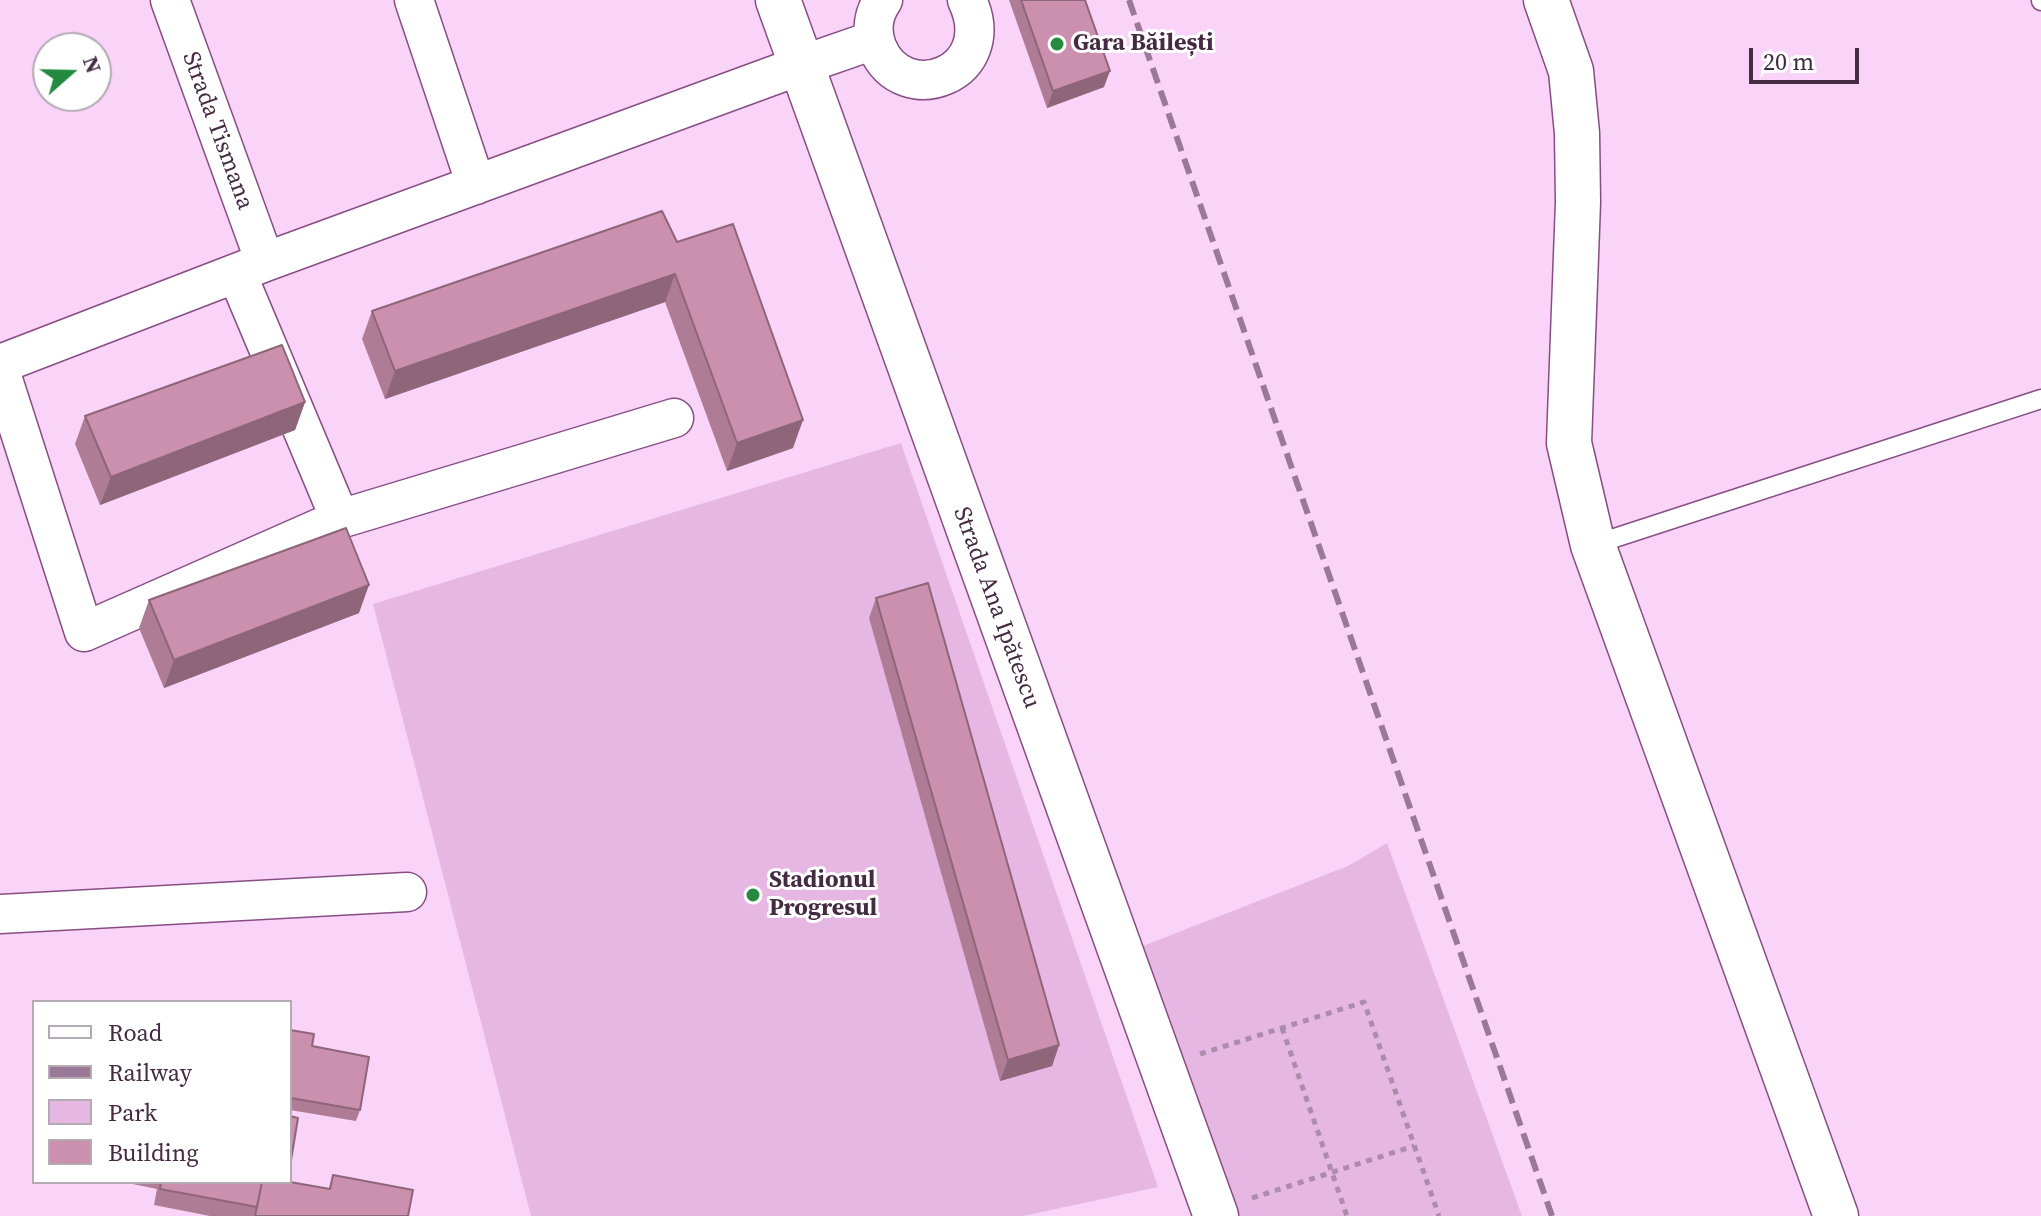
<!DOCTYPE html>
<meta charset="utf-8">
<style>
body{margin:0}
#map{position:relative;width:2041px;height:1216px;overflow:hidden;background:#fad3f8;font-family:"Source Serif 4",serif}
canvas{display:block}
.legend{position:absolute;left:32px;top:1000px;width:260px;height:184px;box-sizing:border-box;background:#fff;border:2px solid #b4aab3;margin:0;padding:10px 14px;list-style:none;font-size:24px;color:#442b42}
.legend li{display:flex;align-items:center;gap:16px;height:40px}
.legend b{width:40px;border:2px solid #b4aab3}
.north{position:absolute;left:32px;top:32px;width:80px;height:80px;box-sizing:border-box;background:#fff;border:2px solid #b4aab3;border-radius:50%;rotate:70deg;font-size:22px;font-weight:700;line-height:32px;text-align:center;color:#442b42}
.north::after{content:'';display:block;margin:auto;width:28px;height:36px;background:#238a40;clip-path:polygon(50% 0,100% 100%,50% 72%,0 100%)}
.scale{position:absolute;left:1749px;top:48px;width:110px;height:36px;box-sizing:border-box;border:4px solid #442b42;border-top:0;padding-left:10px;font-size:24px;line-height:28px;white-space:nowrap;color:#442b42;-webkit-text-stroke:6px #fff;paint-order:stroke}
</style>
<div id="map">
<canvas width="2041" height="1216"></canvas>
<ul class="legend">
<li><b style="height:10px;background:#fff"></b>Road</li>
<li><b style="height:10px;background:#997997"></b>Railway</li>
<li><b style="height:22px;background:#e7b7e4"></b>Park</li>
<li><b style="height:22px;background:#cb90ad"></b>Building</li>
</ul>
<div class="north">N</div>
<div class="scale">20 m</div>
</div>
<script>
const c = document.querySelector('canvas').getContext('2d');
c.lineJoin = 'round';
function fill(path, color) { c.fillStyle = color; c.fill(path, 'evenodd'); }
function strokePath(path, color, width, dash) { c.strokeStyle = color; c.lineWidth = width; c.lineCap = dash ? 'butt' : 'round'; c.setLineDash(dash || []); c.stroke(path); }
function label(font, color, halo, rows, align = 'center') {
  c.font = font + ' "Source Serif 4",serif'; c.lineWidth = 6; c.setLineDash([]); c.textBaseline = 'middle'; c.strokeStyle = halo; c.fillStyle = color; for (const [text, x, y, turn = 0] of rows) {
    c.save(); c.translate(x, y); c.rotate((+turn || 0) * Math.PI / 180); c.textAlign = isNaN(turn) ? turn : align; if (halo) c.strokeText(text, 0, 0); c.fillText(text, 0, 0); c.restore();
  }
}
const green = new Path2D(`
 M901,443L1158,1187L1023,1216H531L373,604Z
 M1387,843L1522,1216H1237L1130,951L1348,866Z`);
const path = new Path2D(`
 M1282,1028L1347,1216
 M1200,1054L1364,1002L1439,1216
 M1252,1198L1414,1146`);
const lane = new Path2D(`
 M2041,0V1
 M1593,545L2041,399`);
const street = new Path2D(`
 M170,0L265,262
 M414,0L476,185
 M883,0C873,14 871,31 877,47C903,111 1002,74 967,0
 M237,274L340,519
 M0,364L265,262L802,65L874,40
 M0,370L84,632L340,519L674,418
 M0,914L407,892`);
const secondary = new Path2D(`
 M778,0L1216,1216
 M1546,0L1571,71L1577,133L1578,202L1569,443L1593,545L1836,1216`);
const rail = new Path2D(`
 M1129,0L1552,1216`);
const wall = new Path2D(`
 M1009,0H1085L1104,87L1047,108Z
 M677,242L793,448L727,471L665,302L385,399L362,339L372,311Z
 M305,402L295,430L100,505L75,444L85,416Z
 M876,598L1059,1045L1052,1066L1000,1081L869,618Z
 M149,600L359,613L164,688L139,628Z
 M290,1030L312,1046L360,1110L356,1121L290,1110Z
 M333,1175L408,1216H210L154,1205L157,1189L123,1182H290L329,1189Z`);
const shadedWall = new Path2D(`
 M1110,71L1104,87L1047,108L1053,91Z
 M675,274L665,302L385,399L395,371Z
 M305,402L295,430L100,505L111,477Z
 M803,420L793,448L727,471L737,443Z
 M369,585L359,613L164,688L174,660Z
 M1059,1045L1052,1066L1000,1081L1008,1060Z`);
const building = new Path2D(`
 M1021,0H1085L1110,71L1053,91Z
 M662,211L677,242L733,224L803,420L737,443L675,274L395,371L372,311Z
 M282,345L305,402L111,477L85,416Z
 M346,528L369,585L174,660L149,600Z
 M928,583L1059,1045L1008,1060L876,598Z
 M290,1030L314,1034L312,1046L369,1057L360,1110L291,1098L290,1105Z
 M290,1116L298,1118L290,1166Z
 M333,1175L413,1190L408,1216H255L262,1182H290L330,1189Z
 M161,1182H262L257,1207L160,1189Z`);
const markers = [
 [1057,44,8,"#238a40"],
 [753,895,8,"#238a40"]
];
const poiNames = [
 ["Gara Băilești",1073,44],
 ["Stadionul",769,881],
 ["Progresul",769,909]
];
const streetNames = [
 ["Strada Tismana",217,131,70],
 ["Strada Ana Ipătescu",996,608,70]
];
fill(green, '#e7b7e4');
strokePath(lane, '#874e85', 21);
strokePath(street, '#874e85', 41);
strokePath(secondary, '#874e85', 47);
strokePath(path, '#ad8cab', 5, [6, 6]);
strokePath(lane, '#fff', 18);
strokePath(street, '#fff', 38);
strokePath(secondary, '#fff', 44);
strokePath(rail, '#997997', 6, [16, 8]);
fill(wall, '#af7c95');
fill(shadedWall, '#8e6579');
fill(building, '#cb90ad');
strokePath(building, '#8e6579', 2);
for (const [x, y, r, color] of markers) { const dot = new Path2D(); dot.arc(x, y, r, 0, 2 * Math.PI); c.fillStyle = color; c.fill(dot); strokePath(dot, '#fff', 3); }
label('bold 24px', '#442b42', '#fff', poiNames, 'left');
label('24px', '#442b42', '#fff', streetNames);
</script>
